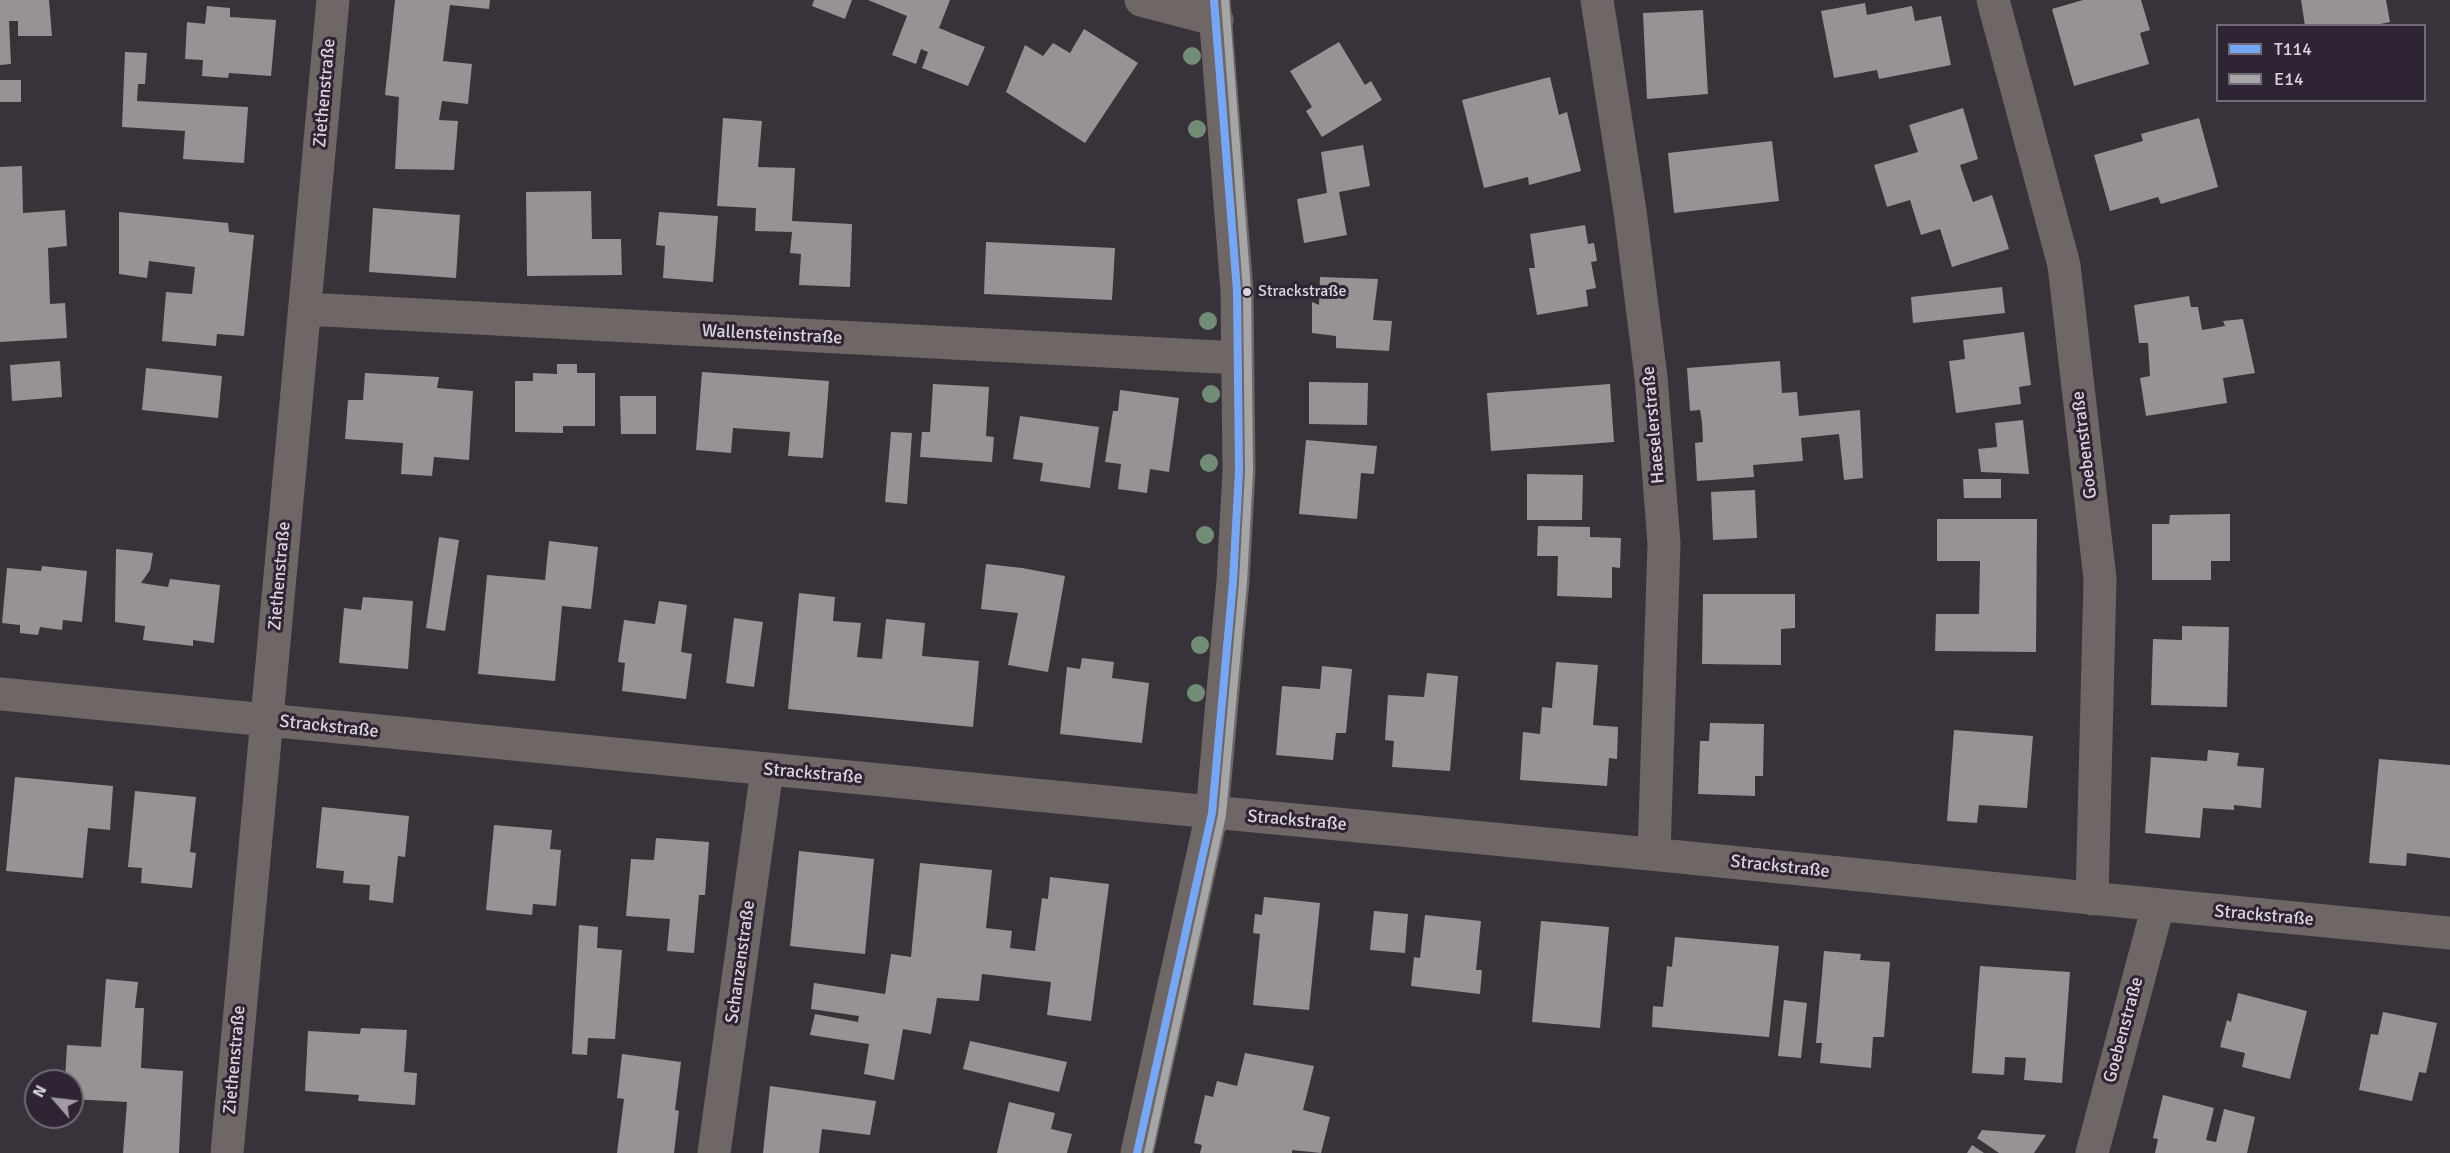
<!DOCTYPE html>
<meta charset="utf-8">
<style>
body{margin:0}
#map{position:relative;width:2450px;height:1153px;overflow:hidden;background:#38323a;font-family:Signika,sans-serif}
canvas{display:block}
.legend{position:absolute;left:2216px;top:24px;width:210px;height:78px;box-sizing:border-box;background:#2e2433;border:2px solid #736a77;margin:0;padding:8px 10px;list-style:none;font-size:18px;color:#dbd4de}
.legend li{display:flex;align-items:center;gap:12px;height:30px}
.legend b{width:30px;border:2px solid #736a77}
.north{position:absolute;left:24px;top:1069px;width:60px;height:60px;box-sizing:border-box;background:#2e2433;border:2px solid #736a77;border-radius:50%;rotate:298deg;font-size:16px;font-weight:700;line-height:24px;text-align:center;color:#dbd4de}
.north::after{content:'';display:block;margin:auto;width:21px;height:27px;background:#a29ba5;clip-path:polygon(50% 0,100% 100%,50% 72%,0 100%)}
</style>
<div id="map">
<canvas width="2450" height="1153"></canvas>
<ul class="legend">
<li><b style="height:8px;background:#76a7f7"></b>T114</li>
<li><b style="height:8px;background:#a6a6a6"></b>E14</li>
</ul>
<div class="north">N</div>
</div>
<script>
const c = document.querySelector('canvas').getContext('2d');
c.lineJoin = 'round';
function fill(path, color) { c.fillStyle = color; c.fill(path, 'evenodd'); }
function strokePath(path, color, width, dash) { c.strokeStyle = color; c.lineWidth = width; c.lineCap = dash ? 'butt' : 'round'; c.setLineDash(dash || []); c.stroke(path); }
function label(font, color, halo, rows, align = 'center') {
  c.font = font + ' Signika,sans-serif'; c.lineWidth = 6; c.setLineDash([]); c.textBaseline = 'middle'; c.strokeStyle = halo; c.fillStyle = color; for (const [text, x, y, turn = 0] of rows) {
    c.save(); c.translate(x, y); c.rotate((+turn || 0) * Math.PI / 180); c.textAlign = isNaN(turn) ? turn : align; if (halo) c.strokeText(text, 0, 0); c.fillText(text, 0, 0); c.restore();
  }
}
const building = new Path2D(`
 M0,0H49L52,36H18V21H9L11,64L0,65Z
 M395,0H490L489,9L450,5L443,61L472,64L468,104L442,101L439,120L458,121L454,170L395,169L399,97L385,95Z
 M814,0H852L845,19L812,6Z
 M868,0H950L939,28L985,47L968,86L922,68L928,52L921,49L916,64L892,55L907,16Z
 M2083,0H2141L2150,30L2140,33L2149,64L2074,86L2052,9Z
 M2301,0H2386L2390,22L2371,26H2305Z
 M1865,3L1867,15L1912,6L1915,21L1941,16L1951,65L1879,79L1877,70L1834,78L1821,11Z
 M207,6L230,8V17L276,20L271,76L229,73L228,78L202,76L203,60L185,59L187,22L205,24Z
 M1703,10L1708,94L1647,99L1643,13Z
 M1084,29L1138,63L1085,143L1006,92L1025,45L1043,56L1053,43L1070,53Z
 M1339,42L1365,85L1371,81L1382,100L1322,137L1306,111L1312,107L1290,71Z
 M125,52L147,53L145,84H138L137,101L248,107L244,163L183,159L185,131L122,127Z
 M1550,77L1559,115L1567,112L1581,171L1529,185L1528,177L1484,188L1462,100Z
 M0,80H21V102H0Z
 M1963,108L1978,159L1960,165L1966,183L1973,202L1992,195L2009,249L1952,267L1940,229L1921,235L1910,200L1887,207L1874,165L1918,152L1909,125Z
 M723,118L762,121L758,167L795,168L792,221L852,224L850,287L799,285L801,254L790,253L792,232L755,231L756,208L717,206Z
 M2199,118L2218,187L2161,204L2158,197L2110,211L2094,155L2143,141L2141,134Z
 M1772,141L1779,201L1674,213L1668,153Z
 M1363,145L1370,186L1339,192L1347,235L1304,243L1297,199L1327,193L1321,152Z
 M22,166L23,213L65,210L67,246L48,248L50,304L65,303L67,338L0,342V167Z
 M591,191L592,239H621L622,275L527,276L526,192Z
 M373,208L460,215L456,278L369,272Z
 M119,212L228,223L229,232L254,235L244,336L217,334L216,346L162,341L166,292L192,294L195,267L149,261L147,278L119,274Z
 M659,212L718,216L713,282L663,278L665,246L656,245Z
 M1585,225L1588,244L1594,243L1597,261L1591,262L1596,288L1586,290L1588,306L1537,315L1529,268H1535L1530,234Z
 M986,242L1115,248L1112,300L984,294Z
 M1320,277L1378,279L1373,320L1392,321L1389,351L1336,348V336L1312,333V302L1319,305Z
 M2002,287L2005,313L1913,323L1911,297Z
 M2189,296L2191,307H2198L2202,330L2225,326L2223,321L2243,319L2255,373L2223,378L2227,403L2146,416L2140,378L2150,376L2148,343H2139L2134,305Z
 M2024,332L2031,385L2019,387L2021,404L1956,413L1949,361L1965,359L1963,340Z
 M60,361L62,397L12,401L10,365Z
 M1780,361L1782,393L1797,392L1799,416L1860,410L1863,478L1844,480L1839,434L1801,438L1803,461L1753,465L1754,477L1697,481L1695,443L1703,442L1702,422L1700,410L1690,411L1687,368Z
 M557,364H577V373H595V426H563V433L515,432V381H533V373L557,374Z
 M146,368L222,376L218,418L142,410Z
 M702,372L829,381L823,458L788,456L790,432L733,428L731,453L696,450Z
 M365,373L439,377L437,388L473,391L469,460L434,457L432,476L401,474L403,443L345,439L348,400H363Z
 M1309,382L1368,383L1367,425L1309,424Z
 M933,384L989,387L986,436L994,437L992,462L920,457L922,432H930Z
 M1610,384L1614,442L1491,451L1487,393Z
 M1120,390L1179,398L1169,472L1150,469L1147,493L1118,489L1121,464L1105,462L1113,411H1118Z
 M620,396H656V434H621Z
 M1020,416L1099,427L1090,488L1040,481L1043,463L1013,459Z
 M2023,420L2029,474L1981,472L1978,449L1997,447L1995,423Z
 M891,432L912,433L907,504L885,502Z
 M1306,440L1377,446L1374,474L1361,473L1357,519L1299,514Z
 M1527,474L1583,475L1582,520H1527Z
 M1963,479H2001V498H1964Z
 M1755,490L1757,538L1713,540L1711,492Z
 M2230,514V561H2211V580H2152V524H2169L2170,515Z
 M1937,519H2037L2036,652L1935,651L1936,614H1979L1980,561H1937Z
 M1538,526L1590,527V537L1621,538L1620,568L1612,567V598L1557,596L1558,556H1537Z
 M439,537L459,540L445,631L426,628Z
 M549,541L598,547L591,609L562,606L555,681L478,674L487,575L545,580Z
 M116,549L153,553L150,570L141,583L168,587L170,579L220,585L214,643L193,640V646L143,640L145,626L115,622Z
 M986,564L1022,568L1065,576L1048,672L1008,665L1018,613L981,609Z
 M42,566L87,571L82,622L63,620L62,630L40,627L38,635L20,633V625L2,623L7,568L41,571Z
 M799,593L835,597L833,621L861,623L857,657L882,659L886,619L925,623L922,656L979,661L973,727L788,709Z
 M1703,594H1795V628L1781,629V665L1702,664Z
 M363,597L413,601L408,669L339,663L344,608L361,610Z
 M659,601L687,605L681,652L692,654L686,699L622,691L625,663L618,662L624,620L655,624Z
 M734,618L763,622L754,687L726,683Z
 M2182,626L2229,627L2227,707L2151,705L2153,639L2182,640Z
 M1082,658L1114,662L1112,678L1149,683L1142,743L1060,734L1067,667L1080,669Z
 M1556,662L1598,665L1593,725L1618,727L1617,759L1609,758L1607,786L1520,780L1523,732L1540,734L1542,707L1552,708Z
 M1322,666L1352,669L1346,733H1336L1333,760L1276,755L1282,686L1320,689Z
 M1427,673L1458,676L1450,771L1392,767L1394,741L1385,740L1388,695L1424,697Z
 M1710,723L1764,724L1763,776H1755V796L1698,794L1700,741H1709Z
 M1954,730L2033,736L2027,808L1979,805L1977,823L1947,821Z
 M2208,750L2239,753L2237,766L2264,768L2261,808L2234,805V810L2203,808L2200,838L2145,833L2151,757L2207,761Z
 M2379,759L2450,765V858L2407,853L2406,866L2369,863Z
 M15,777L113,786L110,830L88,828L83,878L6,871Z
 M135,791L196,797L190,852L196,853L192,888L141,883L142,868L128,867Z
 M322,807L409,816L405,857L398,856L393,903L369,900L370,885L343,883L344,871L316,868Z
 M494,825L552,830L550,849L561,850L556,906L533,904L532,915L486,910Z
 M656,838L709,842L705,895H699L694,953L667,951L670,919L626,916L631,859L654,860Z
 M799,851L874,859L865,954L790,946Z
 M920,863L992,870L986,928L1012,931L1010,948L1035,951L1042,898L1048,899L1050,877L1109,884L1091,1021L1047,1015L1051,982L982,974L979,1001L937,998L931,1034L903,1029L894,1080L864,1074L869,1044L810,1035L815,1014L858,1022L859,1016L811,1009L814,983L885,994L891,954L911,957Z
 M1264,897L1320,903L1309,1010L1253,1005L1260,934L1253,933L1255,914L1262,915Z
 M1374,911L1408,914L1405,953L1370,950Z
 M1425,915L1481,921L1476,970H1482L1480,994L1411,986L1414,957L1420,958Z
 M1541,921L1609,927L1600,1028L1532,1022Z
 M579,925L598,927L597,948L622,950L615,1039L588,1038L587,1055L572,1054Z
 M1675,937L1779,946L1769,1037L1652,1027L1653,1006L1663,1007L1667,966L1672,967Z
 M1824,951L1861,954L1860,960L1890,962L1884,1037H1873L1871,1068L1820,1063L1822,1043H1816Z
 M1980,966L2070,972L2062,1083L2024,1080L2026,1058L2005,1057L2004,1075L1972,1073Z
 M106,979L138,982L135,1008H144L141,1068L183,1071L179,1153H123L127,1102L72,1099V1081H65L67,1045L101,1047Z
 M2238,993L2307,1011L2290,1079L2242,1067L2245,1053L2220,1047L2227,1020L2231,1022Z
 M1784,1000L1807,1003L1801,1058L1778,1056Z
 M2383,1012L2437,1023L2426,1073L2419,1072L2412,1101L2359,1090L2371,1034L2378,1035Z
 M361,1028L407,1030L404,1072L417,1073L415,1105L358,1101L359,1095L305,1091L308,1031L360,1034Z
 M970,1041L1067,1062L1059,1092L963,1069Z
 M1245,1053L1314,1066L1303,1110L1330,1117L1321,1153L1292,1150V1153H1200L1202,1145L1194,1143L1205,1095L1213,1097L1217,1081L1237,1086Z
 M622,1054L681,1062L675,1110L679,1111L674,1153H617L624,1099L617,1098Z
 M770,1086L876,1101L870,1135L822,1129L819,1153H763Z
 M2163,1095L2214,1108L2206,1140L2216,1142L2224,1109L2255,1117L2247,1153H2155L2158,1139L2153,1138Z
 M1009,1102L1055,1113L1051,1129L1072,1134L1067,1153H997Z
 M1982,1130L2046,1135L2034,1153H1999L1977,1138Z
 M1972,1145L1984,1153H1967Z`);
const street = new Path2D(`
 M1141,0L1217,20
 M1597,0L1630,211L1651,377L1664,543L1654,854
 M1993,0L2064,265L2100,579L2092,899
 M305,309L1238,358
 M0,694C550,751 1100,800 1650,854C1917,879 2183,909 2450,933
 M227,1153L333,0
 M714,1153L767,770
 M1137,1153L1212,813L1233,581L1239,471L1237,291L1214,0
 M2092,1153L2158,906`);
const bus1 = new Path2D(`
 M1137,1153L1212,813L1233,581L1239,471L1237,291L1214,0`);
const bus2 = new Path2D(`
 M1148,1153L1222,815L1243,582L1249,471L1247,291L1225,0`);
const trees = [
 [1192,56],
 [1197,129],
 [1208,321],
 [1211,394],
 [1209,463],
 [1205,535],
 [1200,645],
 [1196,693]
];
const markers = [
 [1247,292,5,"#dbd4de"]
];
const busNames = [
 ["Strackstraße",1258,292]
];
const streetNames = [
 ["Ziethenstraße",325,93,-85],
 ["Wallensteinstraße",772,335,3],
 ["Haeselerstraße",1654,425,-95],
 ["Goebenstraße",2085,445,-97],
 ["Ziethenstraße",280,576,-85],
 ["Strackstraße",329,727,6],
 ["Strackstraße",813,774,5],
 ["Strackstraße",1297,821,5],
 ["Strackstraße",1780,867,6],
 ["Strackstraße",2264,916,5],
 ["Schanzenstraße",741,962,-82],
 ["Goebenstraße",2124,1030,-75],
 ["Ziethenstraße",235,1060,-85]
];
fill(building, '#999295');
strokePath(street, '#6e6766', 33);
strokePath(bus1, '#76a7f7', 8);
strokePath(bus2, '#a6a6a6', 8);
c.fillStyle = '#718d76';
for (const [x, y] of trees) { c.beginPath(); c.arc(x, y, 9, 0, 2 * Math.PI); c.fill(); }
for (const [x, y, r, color] of markers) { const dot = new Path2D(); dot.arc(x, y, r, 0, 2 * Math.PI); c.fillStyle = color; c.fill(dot); strokePath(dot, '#2e2433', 2); }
label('16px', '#dbd4de', '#2e2433', busNames, 'left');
label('18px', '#dbd4de', '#2e2433', streetNames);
</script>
